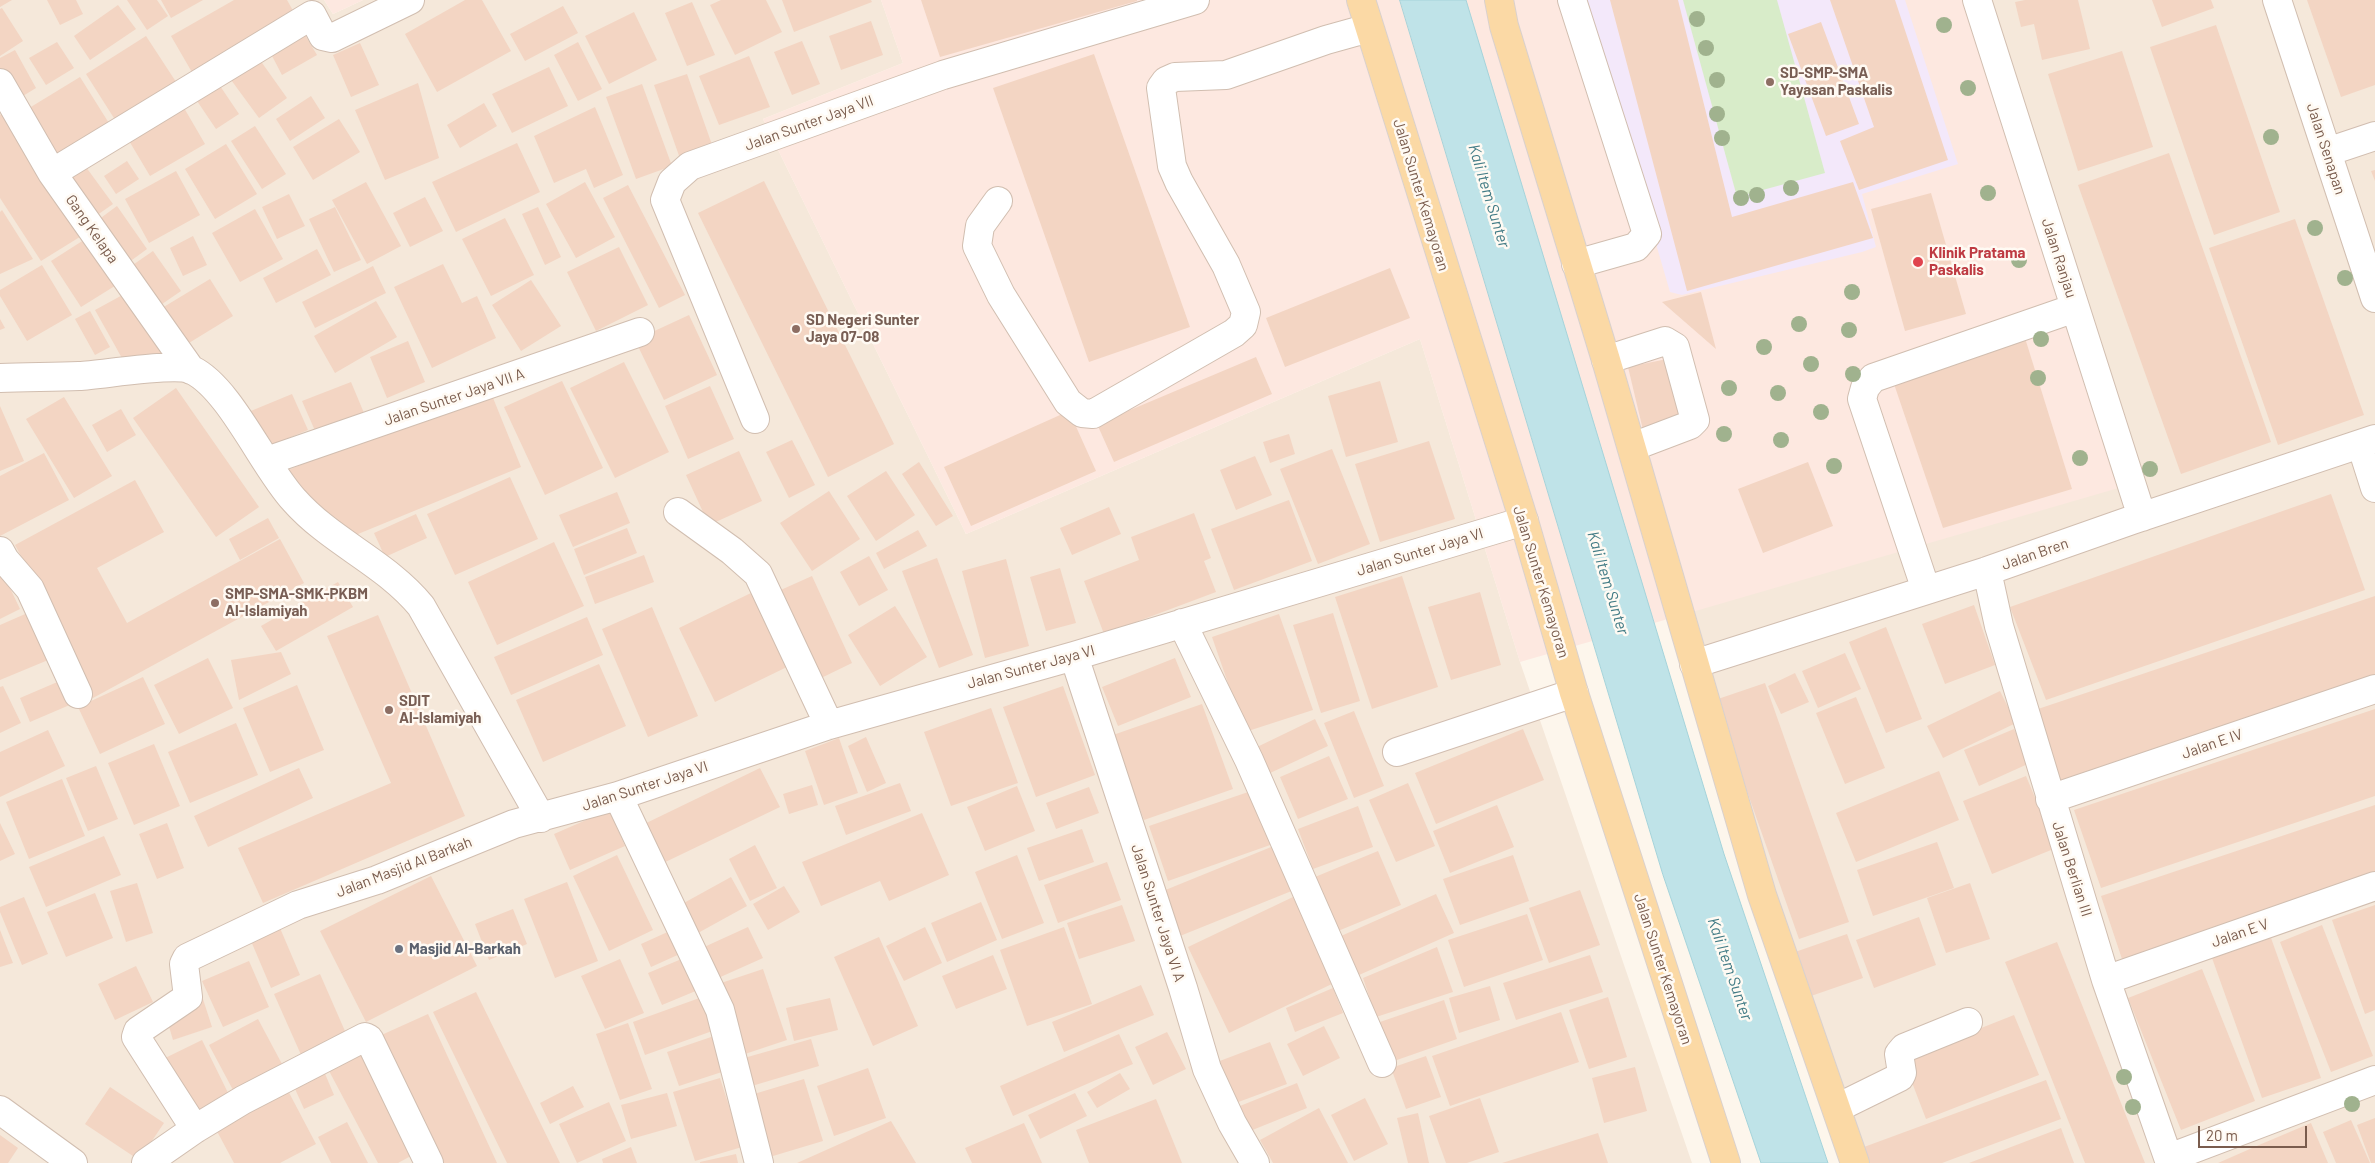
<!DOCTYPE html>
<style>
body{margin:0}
#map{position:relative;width:2375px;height:1163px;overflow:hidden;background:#fdf6ec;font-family:Barlow,sans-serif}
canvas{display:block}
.scale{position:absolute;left:2198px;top:1126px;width:109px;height:22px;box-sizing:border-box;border:2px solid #7a5c4d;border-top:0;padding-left:6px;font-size:15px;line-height:18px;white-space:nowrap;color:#7a5c4d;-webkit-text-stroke:4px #fffaf3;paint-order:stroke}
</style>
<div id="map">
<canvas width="2375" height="1163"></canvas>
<div class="scale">20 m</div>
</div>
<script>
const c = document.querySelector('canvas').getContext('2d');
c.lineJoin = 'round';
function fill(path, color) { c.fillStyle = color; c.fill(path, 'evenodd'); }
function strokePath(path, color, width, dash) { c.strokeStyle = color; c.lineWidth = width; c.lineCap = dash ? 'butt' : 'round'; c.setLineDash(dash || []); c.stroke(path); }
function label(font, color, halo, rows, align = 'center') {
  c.font = font + ' Barlow,sans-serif'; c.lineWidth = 5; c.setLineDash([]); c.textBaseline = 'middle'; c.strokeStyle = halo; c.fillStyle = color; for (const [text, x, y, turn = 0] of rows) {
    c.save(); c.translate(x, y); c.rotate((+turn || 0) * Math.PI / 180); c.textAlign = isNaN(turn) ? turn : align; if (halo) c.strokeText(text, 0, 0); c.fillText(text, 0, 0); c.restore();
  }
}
const residential = new Path2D(`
 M0,0H324L333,14L363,0H881L903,63L763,119L966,534L1420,339L1520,662L1692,1163H0Z
 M1970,0H2375V1163H1863L1682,615Z`);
const commercial = new Path2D(`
 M324,0H363L333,14Z
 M881,0H1970L2122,487L1520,662L1420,339L966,534L763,119L903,63Z`);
const education = new Path2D(`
 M1585,0H1905L1958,164L1862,194L1876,247L1862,252L1682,295L1670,292Z`);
const green = new Path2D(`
 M1683,0H1777L1825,173L1737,197Z`);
const water = new Path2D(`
 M1400,0H1466L1724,854L1828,1163H1761L1663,875Z`);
const building = new Path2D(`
 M0,0H12L0,7Z
 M47,0H76L83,14L60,25Z
 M127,0H157L168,16L147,30Z
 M161,0H203L171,18Z
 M234,0H287L296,16L193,74L171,36Z
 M465,0H482L511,51L437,92L405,34Z
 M721,0H766L782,32L735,55L710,5Z
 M782,0H871L872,2L794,32Z
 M921,0H1137V1L940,57Z
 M1610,0H1678L1732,217L1853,182L1873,238L1687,291Z
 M1830,0H1895L1948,160L1859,190L1840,141L1874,127Z
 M2025,0H2078L2090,49L2042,60L2034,24L2021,27L2015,2Z
 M2152,0H2211L2214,8L2162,27Z
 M2307,0H2375V85L2341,97Z
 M692,2L715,55L687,66L665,13Z
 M118,5L136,29L90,60L74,36Z
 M563,6L578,33L525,61L510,34Z
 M2,8L23,41L0,56V9Z
 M634,12L657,60L609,84L585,36Z
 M871,21L883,55L841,70L829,36Z
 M1821,22L1859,124L1826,136L1788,34Z
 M2216,25L2280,212L2214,235L2150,47Z
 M305,35L317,55L282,75L271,54Z
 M146,36L180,88L119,126L86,74Z
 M802,41L820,84L792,95L774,52Z
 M57,42L74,68L46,85L29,58Z
 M578,42L602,89L578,101L554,55Z
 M360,43L379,85L351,97L333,55Z
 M15,50L36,88L18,99L0,68V58Z
 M2122,51L2153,147L2078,171L2048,74Z
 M255,53L287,98L259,118L226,73Z
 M1094,54L1190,327L1089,362L993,88Z
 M749,56L770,107L719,125L699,76Z
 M549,67L568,106L512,133L492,94Z
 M687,74L716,156L683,167L654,85Z
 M80,77L112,128L53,164L21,113Z
 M216,80L239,114L216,129L193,95Z
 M418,83L439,158L385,180L355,110Z
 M642,84L672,166L636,179L606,97Z
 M311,96L325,118L290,141L276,119Z
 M180,101L205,144L150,176L125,134Z
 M484,103L497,126L460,148L447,125Z
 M595,107L623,175L594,188L586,169L554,183L534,136Z
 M5,112L83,235L41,261L0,198V115Z
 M339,119L360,152L313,180L293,147Z
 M255,126L286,174L262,189L231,141Z
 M517,143L540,192L456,232L432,182Z
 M226,144L257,194L215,219L185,169Z
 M2169,153L2271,442L2181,474L2078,185Z
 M127,161L139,179L116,194L104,176Z
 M83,163L113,204L90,220L60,179Z
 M2375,170V181L2371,171Z
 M176,171L200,215L149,243L125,199Z
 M764,181L894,444L828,477L698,213Z
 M366,182L401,246L367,264L332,200Z
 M585,182L615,237L576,258L546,204Z
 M628,185L685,295L659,308L603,198Z
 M1931,193L1966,314L1905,331L1871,209Z
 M289,194L305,226L277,239L262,207Z
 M425,197L443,231L410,247L393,213Z
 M117,206L147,249L121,268L90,226Z
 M335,207L361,260L334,272L309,219Z
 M538,207L561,257L545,265L522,214Z
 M255,209L283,259L240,282L212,233Z
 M2,210L33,259L0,274V212Z
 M505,218L534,275L491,296L462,239Z
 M2295,219L2364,415L2278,445L2209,248Z
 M193,236L207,265L183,276L170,248Z
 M87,238L118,284L81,307L51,261Z
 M619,247L648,305L596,331L567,272Z
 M317,249L331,275L276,303L263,278Z
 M153,251L181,291L152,311L124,271Z
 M443,264L462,303L477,296L496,338L432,368L394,287Z
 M42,265L72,315L27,341L0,296V290Z
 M373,266L386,293L315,328L302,302Z
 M1390,268L1410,318L1285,367L1266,318Z
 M210,279L233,316L184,346L162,308Z
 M531,280L561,326L521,351L492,305Z
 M128,292L165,356L123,360L113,342L95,310Z
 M1701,292L1716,349L1662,302Z
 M376,301L397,337L335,373L314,336Z
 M90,311L110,347L95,355L75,319Z
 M689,315L717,375L664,400L635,340Z
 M0,319L5,328L0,330Z
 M2025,338L2072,489L1943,528L1894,384Z
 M408,341L425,382L387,398L370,357Z
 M1256,357L1272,394L1114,462L1097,424Z
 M1667,359L1681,422L1643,430L1628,367Z
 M624,362L669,452L615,478L570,388Z
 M562,381L603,468L545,495L504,407Z
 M1380,381L1398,442L1346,457L1328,396Z
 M351,382L364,413L316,433L302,401Z
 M710,386L734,439L688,459L665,406Z
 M176,388L259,507L216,537L133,418Z
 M489,388L521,467L341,541L286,471Z
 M292,394L308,430L262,449L246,413Z
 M64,397L112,476L74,498L26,419Z
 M0,406L24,461L0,471Z
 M121,409L136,435L107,452L92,425Z
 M1069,411L1096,471L971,526L944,467Z
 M1289,434L1295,454L1270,463L1263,442Z
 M792,440L815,485L789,498L766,452Z
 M1429,441L1455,519L1380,542L1355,464Z
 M1332,449L1370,544L1318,564L1280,469Z
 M739,451L762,501L709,525L686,475Z
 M44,453L69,500L0,536V476Z
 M1255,456L1272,495L1236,510L1220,470Z
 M919,462L953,516L936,526L902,474Z
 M1808,462L1833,526L1763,553L1738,489Z
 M886,471L915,515L876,541L847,496Z
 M510,477L538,539L455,575L427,514Z
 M135,480L164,532L97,568L127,623L280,539L304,583L93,698L67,651L71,648L15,545Z
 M829,491L860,539L812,571L780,523Z
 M617,492L630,523L573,547L559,515Z
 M2331,494L2365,590L2046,700L2010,607Z
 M1289,500L1312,561L1234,590L1211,529Z
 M1109,507L1121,534L1072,555L1060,528Z
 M1194,513L1211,558L1204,561L1216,592L1104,634L1084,581L1139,560L1131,537Z
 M416,514L427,538L385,557L374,533Z
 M268,518L279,538L240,560L229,539Z
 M627,528L637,553L584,575L574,549Z
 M918,530L927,546L884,569L876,553Z
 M554,542L584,606L497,645L468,582Z
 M644,555L654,582L595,604L585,577Z
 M869,556L888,590L859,606L840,572Z
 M937,558L973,655L939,668L902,571Z
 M1006,559L1029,646L985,658L962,571Z
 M0,567L20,609L0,619Z
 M1060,568L1076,623L1046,631L1030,577Z
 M812,576L852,663L815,681L774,593Z
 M1402,576L1438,687L1372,709L1335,597Z
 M338,582L353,607L276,651L261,626Z
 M753,592L789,666L715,702L679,628Z
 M1480,592L1501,665L1451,680L1428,607Z
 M2375,596V677L2057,783L2032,711Z
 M1974,605L1995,665L1945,684L1922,624Z
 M895,606L927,657L880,686L848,635Z
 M652,607L698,716L648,737L602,629Z
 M32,611L53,658L0,680V625Z
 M1333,613L1360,701L1321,713L1293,625Z
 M1279,614L1313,710L1245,732L1212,637Z
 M378,615L465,816L263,903L238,848L391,783L327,636Z
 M587,617L603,655L511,695L494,657Z
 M1886,627L1922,719L1886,733L1849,642Z
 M281,652L291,674L239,700L231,660Z
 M1845,653L1861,689L1818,708L1802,671Z
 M208,658L233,708L179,734L154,685Z
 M1175,658L1191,697L1118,726L1102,687Z
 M599,664L626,726L543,762L516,700Z
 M1795,673L1809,702L1781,714L1768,686Z
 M143,677L165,724L100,754L78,707Z
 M62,680L72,704L30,722L20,698Z
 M1765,683L1849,922L1799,939L1715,700Z
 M297,685L324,750L270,772L243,708Z
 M3,686L21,723L0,733V687Z
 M1063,686L1095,775L1036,797L1003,707Z
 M2000,691L2016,723L1943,758L1927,726Z
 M1856,697L1885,768L1845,784L1816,713Z
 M1202,704L1233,789L1144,820L1113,735Z
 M991,708L1018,783L951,806L924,732Z
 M2375,709V796L2101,888L2074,810Z
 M1354,711L1384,786L1354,798L1324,723Z
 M1315,719L1328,746L1268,774L1255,748Z
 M236,723L258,775L190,803L168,752Z
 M1523,729L1544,780L1436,824L1415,773Z
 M2014,729L2030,763L1979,786L1964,750Z
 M48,730L65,766L0,797V752Z
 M866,737L886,783L867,792L848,746Z
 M839,738L858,793L824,805L805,751Z
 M154,744L180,806L134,825L108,763Z
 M1329,756L1348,799L1298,819L1280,777Z
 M96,766L118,819L88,831L66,778Z
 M299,768L313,798L208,847L194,816Z
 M760,768L780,807L655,867L636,828Z
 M1939,771L1959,820L1856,862L1836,813Z
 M2026,776L2056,848L1992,874L1963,801Z
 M62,779L85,836L29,859L6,802Z
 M900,783L911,811L846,835L835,806Z
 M1408,783L1435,846L1396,862L1369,800Z
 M812,785L818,805L789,814L783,794Z
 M1017,786L1035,831L985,851L967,807Z
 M1089,787L1099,813L1056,829L1046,803Z
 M1254,790L1273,844L1168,881L1149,826Z
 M1497,805L1514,847L1450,873L1433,831Z
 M2375,805V876L2122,959L2101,896Z
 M1358,806L1373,847L1313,869L1298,829Z
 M609,810L625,846L570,870L554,834Z
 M922,813L949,875L889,901L880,881L821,906L802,862Z
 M0,823L15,854L0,861Z
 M167,823L184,868L157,879L139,834Z
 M1082,829L1094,862L1039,881L1027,848Z
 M104,836L121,875L46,907L29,867Z
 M1937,842L1954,888L1873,916L1857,870Z
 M1281,843L1299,888L1175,938L1158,893Z
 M755,845L777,888L750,901L729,859Z
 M1378,851L1401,905L1338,931L1315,877Z
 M617,855L653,930L609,951L573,876Z
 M1017,855L1044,923L1002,939L975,872Z
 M1513,855L1529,901L1460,925L1443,879Z
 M1107,862L1121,900L1058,923L1044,885Z
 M431,876L477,966L366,1022L320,931Z
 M731,877L747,906L698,933L682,904Z
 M567,882L598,961L555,978L524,899Z
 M137,883L153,933L126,942L110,891Z
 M1970,883L1990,939L1946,953L1927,898Z
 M784,886L800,912L768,930L753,904Z
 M1580,890L1600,945L1549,963L1529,908Z
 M95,893L113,938L66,957L47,912Z
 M1436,894L1454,933L1359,975L1341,936Z
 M24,897L48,954L22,965L0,912V907Z
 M1293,897L1334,983L1229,1033L1188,947Z
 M981,902L997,940L947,962L931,923Z
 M1122,905L1135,941L1079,959L1067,923Z
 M2375,905V1010L2365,1014L2332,920Z
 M513,909L527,944L489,960L475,924Z
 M1527,914L1543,960L1464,987L1448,940Z
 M1919,917L1936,965L1874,988L1856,940Z
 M277,921L300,975L271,988L248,934Z
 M2322,925L2373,1056L2331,1072L2280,942Z
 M748,927L763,958L716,979L702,948Z
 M925,927L942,963L904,981L886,946Z
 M1064,927L1092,1004L1027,1026L1000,950Z
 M0,930L13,963L0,967Z
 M672,930L682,953L651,967L641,944Z
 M1847,934L1863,978L1811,996L1795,952Z
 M879,937L918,1026L873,1046L834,957Z
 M2271,938L2321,1078L2262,1098L2212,958Z
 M2057,942L2117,1093L2145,1163H2085L2022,1004L2005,962Z
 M1437,947L1453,992L1376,1017L1363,978Z
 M993,955L1007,989L956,1009L942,976Z
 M1590,955L1603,992L1516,1020L1503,983Z
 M684,958L698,990L662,1005L648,973Z
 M620,959L644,1013L605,1029L581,976Z
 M249,961L269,1007L223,1027L202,981Z
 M136,966L153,1002L115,1020L98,984Z
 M763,969L787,1040L739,1056L715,985Z
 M2202,969L2255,1101L2181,1130L2128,998Z
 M320,974L348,1038L302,1057L274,994Z
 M1141,985L1154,1015L1064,1052L1052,1022Z
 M1490,986L1500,1020L1459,1033L1449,998Z
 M1333,988L1343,1013L1295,1032L1286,1008Z
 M476,992L503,1047L560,1163H507L433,1012Z
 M202,996L212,1027L173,1040L165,1013Z
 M705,996L718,1029L645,1055L633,1022Z
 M1608,997L1627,1057L1589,1069L1569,1010Z
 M830,998L838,1030L794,1041L786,1008Z
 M1444,1000L1457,1039L1394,1061L1380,1022Z
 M1561,1012L1579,1062L1450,1106L1432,1056Z
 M428,1014L497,1163H435L377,1037Z
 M2014,1015L2039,1075L1926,1119L1903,1059Z
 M258,1019L282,1064L233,1090L209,1045Z
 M628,1023L652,1089L620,1100L596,1034Z
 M1324,1026L1340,1058L1303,1076L1287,1044Z
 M1167,1032L1186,1069L1153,1085L1135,1047Z
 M1119,1034L1133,1064L1013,1116L1000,1086Z
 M717,1035L728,1070L679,1086L667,1052Z
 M811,1039L819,1066L745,1088L737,1060Z
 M202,1040L233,1103L200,1115L159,1061Z
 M1270,1042L1287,1084L1233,1104L1217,1062Z
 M366,1049L420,1151L398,1163H378L328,1069Z
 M1426,1056L1441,1097L1406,1109L1391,1068Z
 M1635,1067L1647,1111L1604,1123L1592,1078Z
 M868,1068L886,1118L834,1136L817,1086Z
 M323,1069L334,1095L304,1109L292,1082Z
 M1120,1073L1130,1089L1097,1108L1087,1092Z
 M720,1078L742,1147L695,1161L673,1092Z
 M804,1079L823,1141L763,1159L744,1097Z
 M2046,1080L2061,1119L1942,1163H1870L1864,1147Z
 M1297,1083L1307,1108L1250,1131L1240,1106Z
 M285,1085L316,1144L280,1163H234L212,1122Z
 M573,1086L584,1107L550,1124L540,1103Z
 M110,1087L164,1123L139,1160L85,1124Z
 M667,1093L677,1126L631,1139L621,1105Z
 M1075,1093L1087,1116L1040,1139L1028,1115Z
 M1365,1098L1388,1144L1354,1161L1331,1115Z
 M1480,1098L1499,1152L1467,1163H1446L1429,1116Z
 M1156,1099L1182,1163H1089L1076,1130Z
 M609,1102L626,1141L577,1163L559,1124Z
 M1319,1108L1348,1163H1273L1260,1140Z
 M1418,1113L1429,1163H1408L1397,1118Z
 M2375,1118V1163H2371L2357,1125Z
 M2351,1120L2370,1163H2336L2323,1132Z
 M891,1121L916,1163H797Z
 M347,1122L368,1163H331L318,1137Z
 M1024,1123L1042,1163H972L965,1148Z
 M2311,1123L2328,1163H2218L2259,1145Z
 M2061,1128L2074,1163H1969Z
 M1598,1133L1608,1163H1502Z
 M0,1135L18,1148L8,1163H0Z
 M631,1147L637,1163H603L602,1159Z
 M736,1154L738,1163H700V1162Z`);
const minor = new Path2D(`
 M1572,0L1647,234L1636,247L1576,264
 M1977,0L2142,517
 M2277,0L2375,298
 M0,83L52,173L191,370
 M2327,152L2375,136
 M52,173L312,15L323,36L332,38L410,0
 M998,201L980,226L977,246L1001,295L1068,402L1082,413L1093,414L1234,333L1243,325L1246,312L1226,265L1179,182L1172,166L1161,88L1166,81L1175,77L1226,75L1326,40L1369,28
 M1606,360L1665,341L1675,347L1695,420L1690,425L1632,447
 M0,378C26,377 53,377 79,376C102,375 175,362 192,370C230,388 264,468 294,500C331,542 386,563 421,606L541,818
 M755,419L665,200L672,182L690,166L943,75L1195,0
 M2361,444L2375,488
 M267,461L640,332
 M678,512L732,551L758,574L829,725
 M0,551L5,560L30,589L78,694
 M1987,571L1999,626L2106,980L2170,1163
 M1926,590L1862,399L1865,388L1873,378L2075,308
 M1182,623L1249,760L1382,1063
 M1074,656L1183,988L1207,1069L1232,1123L1255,1163
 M1694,664L1987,571L2132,520L2375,439
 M1397,752L1574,693
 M618,796L720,1010L759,1163
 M2050,799L2375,689
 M2106,980L2375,886
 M1837,1108L1900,1077L1902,1073L1899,1054L1904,1048L1968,1022
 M0,1110L73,1163
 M195,1129L136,1037L138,1031L188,997L184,964L187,958L298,905L377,880L514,824L618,796L829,725L1074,656L1524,521
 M2169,1158L2375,1080
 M146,1163L195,1129L243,1100L365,1037L369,1039L429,1163`);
const major = new Path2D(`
 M1361,0L1524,521L1574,693L1726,1163
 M1499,0L1504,26L1606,360L1762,895L1855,1163`);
const trees = [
 [1697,19],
 [1944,25],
 [1706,48],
 [1717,80],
 [1968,88],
 [1717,114],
 [2271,137],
 [1722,138],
 [1791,188],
 [1988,193],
 [1757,195],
 [1741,198],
 [2315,228],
 [2019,260],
 [2345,278],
 [1852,292],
 [1799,324],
 [1849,330],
 [2041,339],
 [1764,347],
 [1811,364],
 [1853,374],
 [2038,378],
 [1729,388],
 [1778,393],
 [1821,412],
 [1724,434],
 [1781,440],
 [2080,458],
 [1834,466],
 [2150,469],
 [2124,1077],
 [2352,1104],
 [2133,1107]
];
const markers = [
 [1770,82,5,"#8d6e63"],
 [1918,262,6,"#e0444e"],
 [796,329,5,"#8d6e63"],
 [215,603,5,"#8d6e63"],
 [389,710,5,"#8d6e63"],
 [399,949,5,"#6b7280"]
];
const educationNames = [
 ["SD-SMP-SMA",1780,73],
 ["Yayasan Paskalis",1780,90],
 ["SD Negeri Sunter",806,320],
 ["Jaya 07-08",806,337],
 ["SMP-SMA-SMK-PKBM",225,594],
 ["Al-Islamiyah",225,611],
 ["SDIT",399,701],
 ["Al-Islamiyah",399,718]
];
const streetNames = [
 ["Jalan Sunter Jaya VII",809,123,-20],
 ["Jalan Senapan",2326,149,72],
 ["Jalan Sunter Kemayoran",1421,195,73],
 ["Gang Kelapa",92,229,55],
 ["Jalan Ranjau",2059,258,72],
 ["Jalan Sunter Jaya VII A",454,397,-19],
 ["Jalan Sunter Jaya VI",1420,552,-17],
 ["Jalan Bren",2035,554,-19],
 ["Jalan Sunter Kemayoran",1541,582,73],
 ["Jalan Sunter Jaya VI",1031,667,-15],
 ["Jalan E IV",2212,744,-19],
 ["Jalan Sunter Jaya VI",645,786,-18],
 ["Jalan Masjid Al Barkah",404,867,-21],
 ["Jalan Berlian III",2072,869,72],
 ["Jalan Sunter Jaya VI A",1158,913,72],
 ["Jalan E V",2240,933,-19],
 ["Jalan Sunter Kemayoran",1663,969,72]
];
const healthNames = [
 ["Klinik Pratama",1929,253],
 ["Paskalis",1929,270]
];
const worshipNames = [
 ["Masjid Al-Barkah",409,949]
];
const waterNames = [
 ["Kali Item Sunter",1489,196,73],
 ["Kali Item Sunter",1608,583,73],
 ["Kali Item Sunter",1730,969,71]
];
fill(residential, '#f5e8da');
fill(commercial, '#fde8e0');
fill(education, '#f3e8fa');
fill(green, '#d8ecc9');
fill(water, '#bfe3e8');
strokePath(water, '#a5d3da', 1);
fill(building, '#f3d5c3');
strokePath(minor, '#d1beb0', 30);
strokePath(major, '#dad1cd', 30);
strokePath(minor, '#fff', 28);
strokePath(major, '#fbd9a5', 28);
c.fillStyle = '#a0b28e';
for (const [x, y] of trees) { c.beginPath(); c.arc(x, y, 8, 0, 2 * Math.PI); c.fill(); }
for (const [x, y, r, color] of markers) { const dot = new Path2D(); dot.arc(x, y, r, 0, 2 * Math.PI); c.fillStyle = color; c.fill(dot); strokePath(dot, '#fffaf3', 2); }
label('bold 15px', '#785e54', '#fffaf3', educationNames, 'left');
label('15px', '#7a5c4d', '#fffaf3', streetNames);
label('bold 15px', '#be3a42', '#fffaf3', healthNames, 'left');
label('bold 15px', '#5b616d', '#fffaf3', worshipNames, 'left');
label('italic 16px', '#437c86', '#fffaf3', waterNames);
</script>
